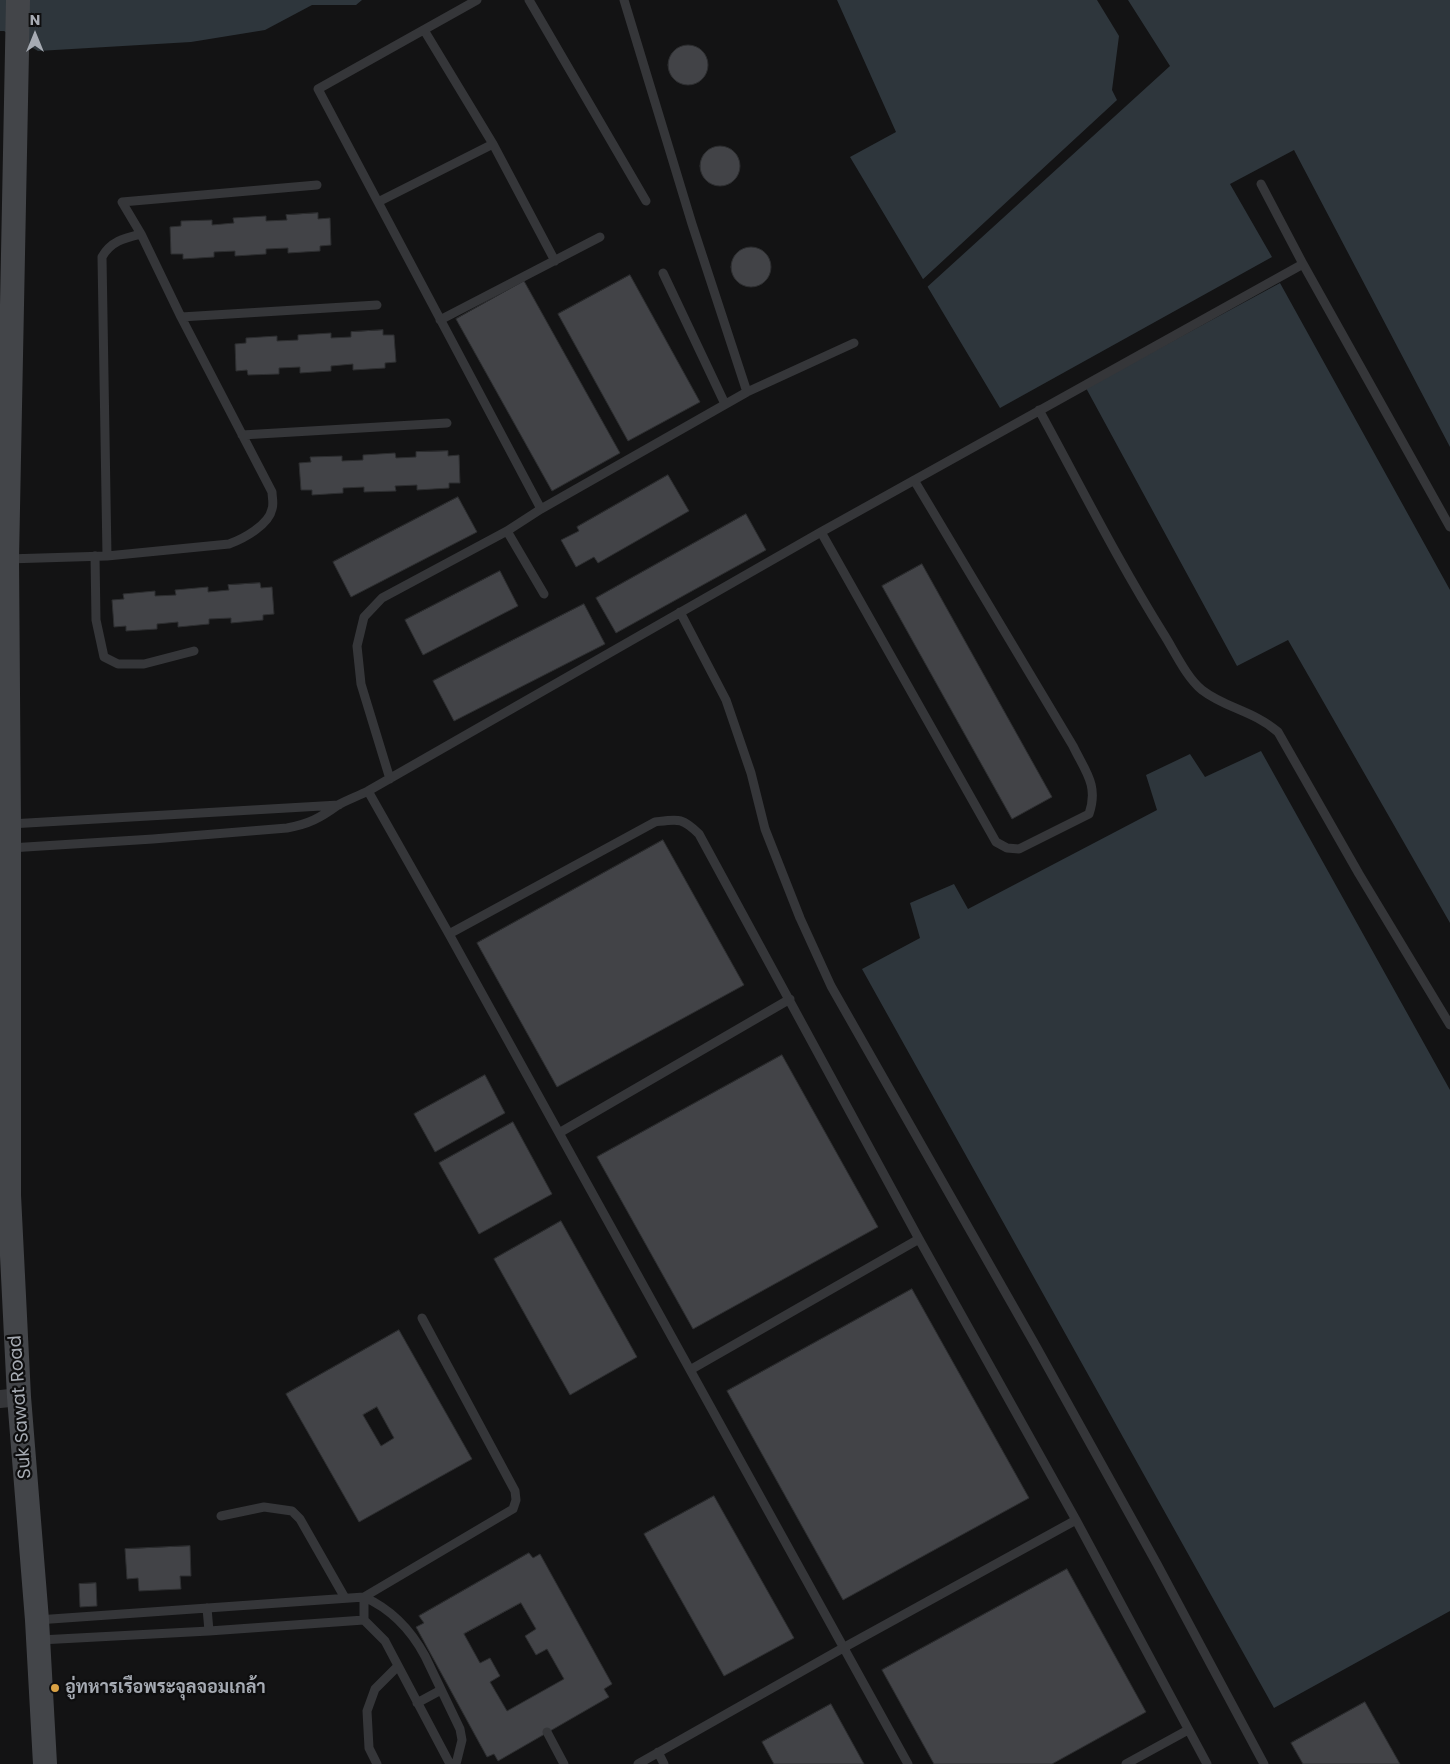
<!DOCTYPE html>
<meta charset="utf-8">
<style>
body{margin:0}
#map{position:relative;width:1450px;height:1764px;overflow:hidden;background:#131314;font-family:Poppins,sans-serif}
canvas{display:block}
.north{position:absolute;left:10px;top:10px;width:50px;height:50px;-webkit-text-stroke:4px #0e0e0f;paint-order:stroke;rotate:0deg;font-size:14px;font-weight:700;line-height:20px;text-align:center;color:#a6abb3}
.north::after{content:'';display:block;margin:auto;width:18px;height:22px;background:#a6abb3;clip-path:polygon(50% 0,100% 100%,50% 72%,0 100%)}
</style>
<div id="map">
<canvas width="1450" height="1764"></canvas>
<div class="north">N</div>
</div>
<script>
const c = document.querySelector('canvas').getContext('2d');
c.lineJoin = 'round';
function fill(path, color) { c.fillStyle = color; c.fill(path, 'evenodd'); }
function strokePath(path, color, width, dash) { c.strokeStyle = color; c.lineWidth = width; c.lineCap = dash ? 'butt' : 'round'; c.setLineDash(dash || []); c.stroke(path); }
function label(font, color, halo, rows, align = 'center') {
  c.font = font + ' Poppins,Sarabun,sans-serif'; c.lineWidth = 4.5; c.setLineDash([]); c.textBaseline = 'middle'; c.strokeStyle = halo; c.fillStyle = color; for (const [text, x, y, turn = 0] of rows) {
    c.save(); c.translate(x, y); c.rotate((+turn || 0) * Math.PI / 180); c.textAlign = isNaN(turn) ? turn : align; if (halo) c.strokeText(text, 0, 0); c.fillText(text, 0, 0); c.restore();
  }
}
const water = new Path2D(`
 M0,0H362L356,5H312L265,30L191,42L38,51L4,31H0Z
 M837,0H1450V447L1294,150L1230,184L1272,257L1000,408L850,157L896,132Z
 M1280,283L1450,590V923L1288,640L1237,666L1086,388Z
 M1261,751L1450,1090V1611L1274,1708L862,969L920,938L910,903L954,884L968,909L1157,810L1146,775L1190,754L1205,777Z`);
const pier = new Path2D(`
 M1097,0H1128L1170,66L925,289L921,281L1117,100L1112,90L1119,36Z`);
const building = new Path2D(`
 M668 65a20 20 0 1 1 40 0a20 20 0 1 1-40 0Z
 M700 166a20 20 0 1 1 40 0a20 20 0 1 1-40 0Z
 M318,213V219L330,218L331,245L320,246V251L288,253V248L266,249V254L235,256V251L214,252V257L183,259V254H171L170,227L181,226V221L212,220V225L234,223L233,218L266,216V221L287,220L286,215Z
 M731 267a20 20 0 1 1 40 0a20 20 0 1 1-40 0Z
 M630,275L700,402L628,441L558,314Z
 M524,281L620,453L552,491L456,319Z
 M383,330V335H394L396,362L385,363V368L353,370V364L331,366V371L300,373V367L279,368V374L248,375L247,370L236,371L235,344L246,343V338L277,336V341L298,340V335L331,333V338L351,337V332Z
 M448,451V456L459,455L460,483H449V488L417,490V485L395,486L396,491L364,492V487L343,488V493L312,495V490H301L299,463L311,462L310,457L342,456V461L363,460V455L395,453L396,458L416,457V452Z
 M668,475L689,511L598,563L594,557L576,567L561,540L579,531L577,527Z
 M458,497L477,532L351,597L333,562Z
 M746,514L766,550L616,633L596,598Z
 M922,564L1052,797L1012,819L882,586Z
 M500,571L518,606L423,655L405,620Z
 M260,583L261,588L272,587L274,614L263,615V620L231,623V618L209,619V624L178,627V622L157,624V629L126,631V626L114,627L112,600L124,599L123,594L155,591V596L176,595L175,590L208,587V592L229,590L228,585Z
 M584,604L605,644L454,721L433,681Z
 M663,840L744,985L557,1087L477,943Z
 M782,1055L878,1227L693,1329L597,1157Z
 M485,1075L505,1113L435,1152L414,1114Z
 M513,1122L552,1194L479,1234L439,1163Z
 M561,1221L637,1357L570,1395L494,1259Z
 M912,1289L1029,1498L843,1600L727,1391Z
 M399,1330L472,1459L359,1522L286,1394ZM377,1407L394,1438L381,1446L363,1415Z
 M714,1496L794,1638L724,1676L644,1534Z
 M190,1546L191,1576H180L181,1589L139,1591L138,1578L127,1579L125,1549Z
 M529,1553L533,1558L540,1554L612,1684L604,1689L609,1697L498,1761L494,1754L487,1757L416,1627L424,1623L419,1616ZM521,1603L536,1629L525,1636L536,1655L547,1649L564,1679L507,1711L490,1682L500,1676L490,1658L480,1663L464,1634Z
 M1067,1569L1146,1712L1052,1764H934L882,1670Z
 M96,1583L97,1606L80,1607L79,1584Z
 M1365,1702L1400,1764H1303L1291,1743Z
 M831,1704L864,1764H774L762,1742Z`);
const lane = new Path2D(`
 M477,0L318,89L541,509
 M529,0L646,201
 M624,0L692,224L747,392
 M424,30L493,144L555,261
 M378,202L493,144
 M1303,264L1450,527
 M663,273L725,404
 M181,317L377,305
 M440,320L600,237
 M1039,410C1080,485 1118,561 1163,633C1174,650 1186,677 1202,690C1225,708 1254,711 1278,732L1359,874L1450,1025
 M242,435L447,423
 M507,531L544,594
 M821,532L996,842L1007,848L1019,849L1089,814C1099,785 1085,771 1073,746L914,480
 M95,556L96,620L104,657L118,664H144L194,651
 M107,556L102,257C111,241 125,238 141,234
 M7,559L107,556L229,544C243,539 269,525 272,509C274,504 272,497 272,492L181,317L141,234L122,202L317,185
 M680,612L726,700L751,773L765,829L800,918L831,986L1037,1348L1157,1564L1264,1764
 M390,779L361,684L357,646L364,617L382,598L507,531L541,509L747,392L854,343
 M368,791L821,532L1303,264L1261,184
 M10,824L339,805
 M10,848L153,839L287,828C309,824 320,818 338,805C347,800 358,796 368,791L449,934L908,1764
 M449,934L655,822C678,819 682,817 699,834L919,1239L1076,1520L1207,1764
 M559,1133L790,999
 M690,1370L919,1239
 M221,1516L264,1507L292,1511L300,1519L345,1598
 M364,1597L513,1509L516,1500L515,1491L422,1318
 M364,1597V1620L385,1641L450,1764
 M207,1608L209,1631
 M37,1620L364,1597C391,1609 411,1630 425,1656L460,1729L462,1740L456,1764
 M40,1640L209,1631L364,1620
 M417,1703L441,1690
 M547,1732L564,1764
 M658,1752L664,1764
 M377,1764L369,1748L367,1711L375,1689L398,1666
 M638,1764L843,1648L1076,1520
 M1126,1764L1188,1730`);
const street = new Path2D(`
 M0,1399L19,1397`);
const secondary = new Path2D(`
 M18,0L7,559L9,824V1195L19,1397L37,1620L45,1764`);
const markers = [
 [55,1688,5,"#daa245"]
];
const streetNames = [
 ["Suk Sawat Road",21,1407,-94]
];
const poiNames = [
 ["อู่ทหารเรือพระจุลจอมเกล้า",65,1688]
];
fill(water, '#2e363c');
fill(pier, '#131314');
fill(building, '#424347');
strokePath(building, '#2d2e30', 1);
strokePath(lane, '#353639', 9);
strokePath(street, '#353639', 18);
strokePath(secondary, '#434549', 24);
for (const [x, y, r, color] of markers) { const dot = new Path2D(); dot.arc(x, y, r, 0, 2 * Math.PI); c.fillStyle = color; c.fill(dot); strokePath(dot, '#0e0e0f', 2); }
label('18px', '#a6abb3', '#0e0e0f', streetNames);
label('bold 18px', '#a6abb3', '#0e0e0f', poiNames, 'left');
</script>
